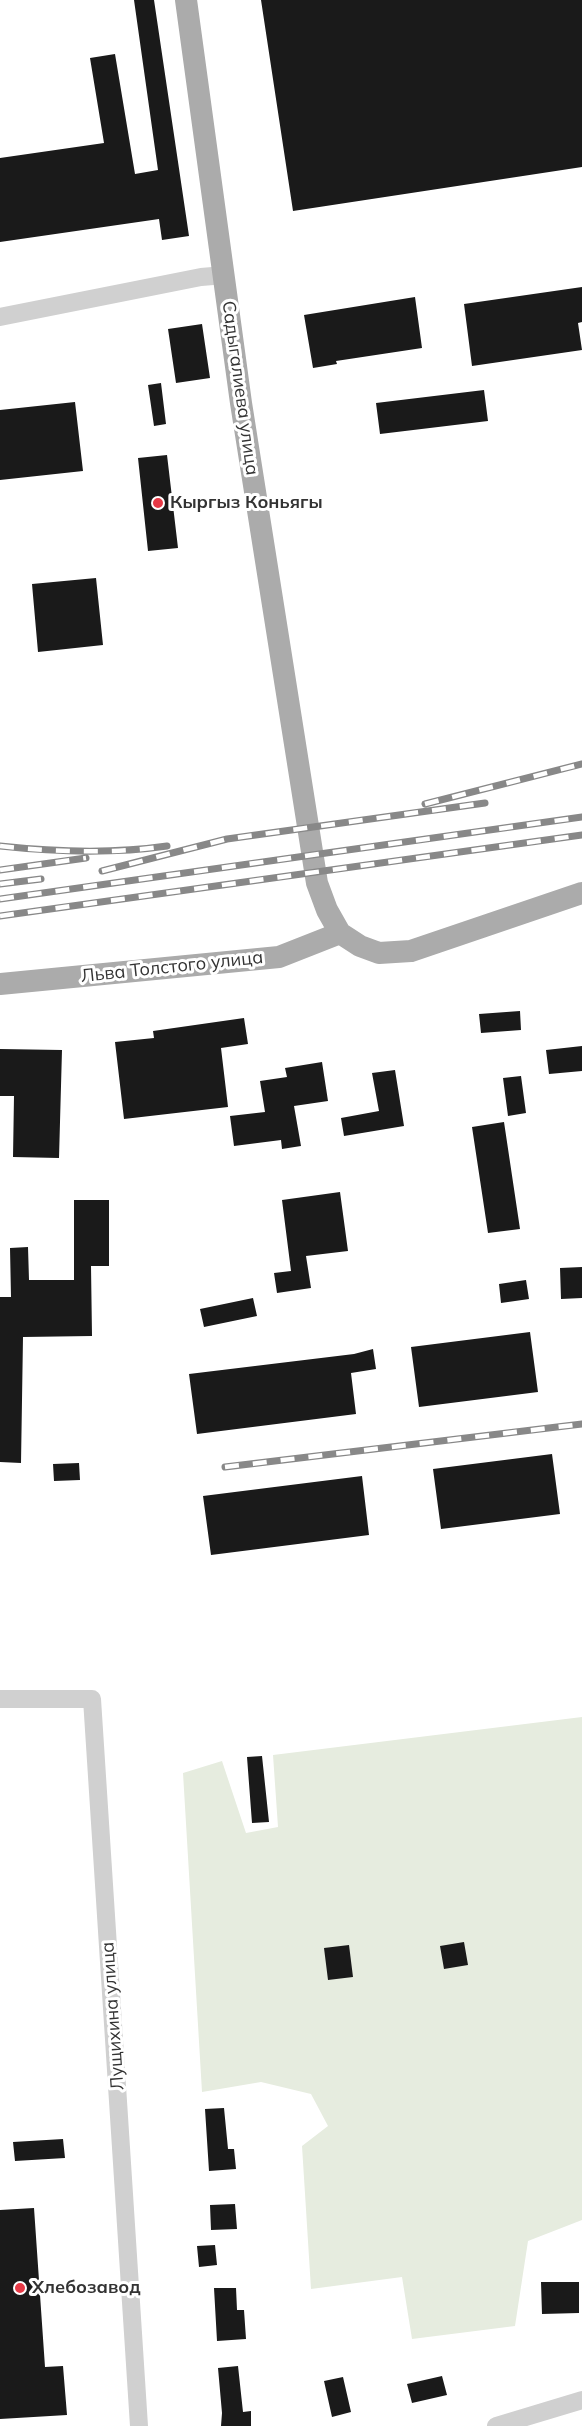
<!DOCTYPE html>
<meta charset="utf-8">
<style>
body{margin:0}
canvas{display:block;background:#fff}
</style>
<canvas width="582" height="2426"></canvas>
<script>
const c = document.querySelector('canvas').getContext('2d');
c.lineJoin = 'round';
function fill(path, color) { c.fillStyle = color; c.fill(path, 'evenodd'); }
function strokePath(path, color, width, dash) { c.strokeStyle = color; c.lineWidth = width; c.lineCap = dash ? 'butt' : 'round'; c.setLineDash(dash || []); c.stroke(path); }
function label(font, color, halo, rows, align = 'center') {
  c.font = font + ' Mulish,sans-serif'; c.lineWidth = 6; c.setLineDash([]); c.textBaseline = 'middle'; c.strokeStyle = halo; c.fillStyle = color; for (const [text, x, y, turn = 0] of rows) {
    c.save(); c.translate(x, y); c.rotate((+turn || 0) * Math.PI / 180); c.textAlign = isNaN(turn) ? turn : align; if (halo) c.strokeText(text, 0, 0); c.fillText(text, 0, 0); c.restore();
  }
}
const green = new Path2D(`
 M582,1717V2220L528,2241L515,2326L412,2339L402,2277L311,2289L302,2146L328,2126L311,2094L261,2082L202,2092L183,1773L222,1761L246,1833L278,1827L273,1755Z`);
const building = new Path2D(`
 M134,0H154L189,236L162,240L159,219L0,242V158L104,143L90,58L115,54L135,174L158,170Z
 M261,0H582V167L293,211Z
 M582,287V322L578,323L582,350L472,366L464,304Z
 M415,297L422,348L336,361L337,364L313,368L304,315Z
 M202,324L210,378L176,383L168,329Z
 M161,383L166,424L154,426L148,385Z
 M484,390L488,421L380,434L376,403Z
 M75,402L83,471L0,480V410Z
 M167,455L178,548L148,551L138,458Z
 M96,578L103,645L38,652L32,584Z
 M520,1011L521,1030L481,1033L479,1014Z
 M244,1018L248,1044L221,1048L228,1107L124,1119L115,1042L154,1038L153,1031Z
 M582,1046V1071L549,1074L546,1050Z
 M0,1049L62,1050L59,1158L13,1157L14,1096H0Z
 M322,1062L328,1101L294,1106L301,1146L282,1149L281,1140L234,1146L230,1116L265,1112L260,1081L287,1077L285,1068Z
 M395,1070L404,1126L344,1136L341,1118L379,1111L372,1073Z
 M521,1076L526,1113L508,1116L503,1078Z
 M504,1122L520,1229L488,1233L472,1127Z
 M340,1192L348,1251L306,1256L311,1288L277,1293L274,1273L291,1271L282,1200Z
 M74,1200H109V1266H91L92,1336L23,1337L21,1463L0,1462V1297H11L10,1248L28,1247L29,1280H74Z
 M582,1267V1298L561,1299L560,1268Z
 M526,1280L529,1299L501,1303L499,1284Z
 M253,1298L257,1316L204,1327L200,1309Z
 M530,1332L538,1392L419,1407L411,1347Z
 M373,1349L376,1369L351,1373L356,1414L197,1434L189,1374L354,1354Z
 M552,1454L560,1514L441,1529L433,1469Z
 M79,1463L80,1480L54,1481L53,1464Z
 M362,1476L369,1535L211,1555L203,1496Z
 M262,1756L269,1822L252,1823L247,1757Z
 M464,1942L468,1965L444,1969L440,1946Z
 M349,1945L353,1977L328,1980L324,1948Z
 M224,2108L228,2149H234L236,2169L209,2171L205,2109Z
 M63,2139L65,2158L15,2161L13,2142Z
 M235,2204L237,2229L211,2230L210,2205Z
 M34,2208L45,2367L63,2366L67,2415L0,2419V2210Z
 M215,2245L217,2265L199,2267L197,2246Z
 M541,2282H579V2313L542,2314Z
 M214,2288H236L237,2310H244L246,2339L217,2341Z
 M238,2366L243,2412L251,2411V2426H221L222,2413L218,2368Z
 M442,2376L447,2395L412,2403L407,2384Z
 M343,2377L351,2412L332,2417L324,2381Z`);
const minor = new Path2D(`
 M0,317L201,277L225,275
 M0,1699H92L139,2426
 M496,2426L582,2400`);
const major = new Path2D(`
 M186,0L241,403L317,883L327,910L340,933L360,946L379,953L411,951L582,893
 M0,984L279,957L340,933`);
const rail = new Path2D(`
 M425,804L582,764
 M0,846C56,852 112,854 167,846
 M0,870L86,858
 M102,871L227,839L485,803
 M0,884L41,879
 M0,899L582,817
 M0,916L582,835
 M225,1467L582,1424`);
const markers = [
 [158,503,6,"#e63946"],
 [20,2288,6,"#e63946"]
];
const streetNames = [
 ["Садыгалиева улица",240,388,82],
 ["Льва Толстого улица",172,967,-6],
 ["Лущихина улица",113,2016,-94]
];
const poiNames = [
 ["Кыргыз Коньягы",170,503],
 ["Хлебозавод",32,2288]
];
fill(green, '#e6ecdf');
fill(building, '#1a1a1a');
strokePath(minor, '#d0d0d0', 18);
strokePath(major, '#ababab', 22);
strokePath(rail, '#888', 7);
strokePath(rail, '#fff', 4.5, [14]);
for (const [x, y, r, color] of markers) { const dot = new Path2D(); dot.arc(x, y, r, 0, 2 * Math.PI); c.fillStyle = color; c.fill(dot); strokePath(dot, '#fff', 2); }
label('18px', '#333', '#fff', streetNames);
label('bold 18px', '#333', '#fff', poiNames, 'left');
</script>
